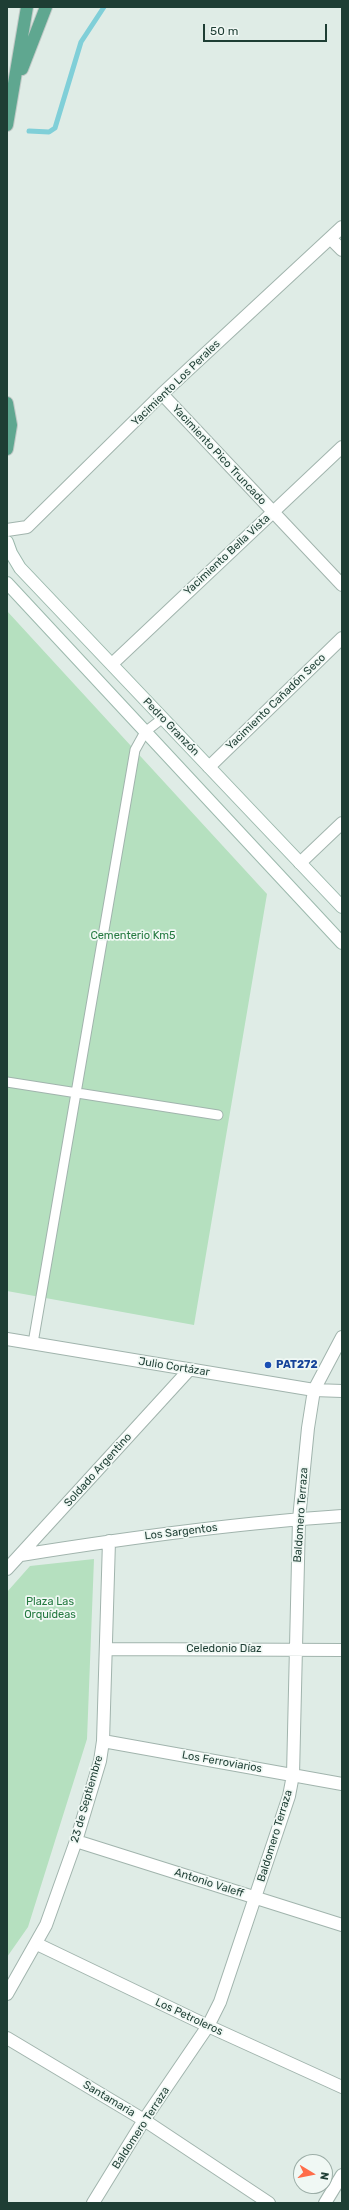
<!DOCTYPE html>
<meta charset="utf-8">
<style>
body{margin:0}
#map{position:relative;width:349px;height:2210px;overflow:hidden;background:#dfece6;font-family:Rubik,sans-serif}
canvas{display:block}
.frame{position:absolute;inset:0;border:8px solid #1e3e34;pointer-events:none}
.north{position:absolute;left:293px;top:2154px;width:40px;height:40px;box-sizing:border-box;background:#f0f8f4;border:1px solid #9caea7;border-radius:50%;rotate:100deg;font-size:11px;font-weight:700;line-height:16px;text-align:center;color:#1e3e34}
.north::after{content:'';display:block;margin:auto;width:14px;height:18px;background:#ff6d4a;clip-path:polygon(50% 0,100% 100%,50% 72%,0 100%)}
.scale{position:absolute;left:203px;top:24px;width:124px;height:18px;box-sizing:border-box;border:2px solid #1e3e34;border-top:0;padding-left:5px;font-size:12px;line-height:14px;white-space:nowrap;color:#1e3e34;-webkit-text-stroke:3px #f0f8f4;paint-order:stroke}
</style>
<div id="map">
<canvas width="349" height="2210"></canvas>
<div class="frame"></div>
<div class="north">N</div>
<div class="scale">50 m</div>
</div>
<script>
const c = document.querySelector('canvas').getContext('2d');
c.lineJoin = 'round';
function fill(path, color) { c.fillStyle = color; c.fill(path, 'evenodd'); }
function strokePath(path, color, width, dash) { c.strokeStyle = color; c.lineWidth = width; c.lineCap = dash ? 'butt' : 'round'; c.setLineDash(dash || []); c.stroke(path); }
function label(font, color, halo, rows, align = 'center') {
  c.font = font + ' Rubik,sans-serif'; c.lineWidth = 3.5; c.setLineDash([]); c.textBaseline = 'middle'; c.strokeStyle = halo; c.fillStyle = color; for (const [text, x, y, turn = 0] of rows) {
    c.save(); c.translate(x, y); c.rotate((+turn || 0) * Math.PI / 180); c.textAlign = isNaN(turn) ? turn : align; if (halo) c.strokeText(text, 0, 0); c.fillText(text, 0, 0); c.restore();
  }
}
const green = new Path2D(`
 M7,611L267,894L194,1325L7,1291Z
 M94,1559L87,1739L28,1927L7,1957V1592L30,1566Z`);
const stream = new Path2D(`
 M29,131L49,132L55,128L81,42L104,7`);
const service = new Path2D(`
 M7,1082L218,1115
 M33,1343L135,750L145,732L163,718`);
const minor = new Path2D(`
 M330,238L342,250
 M162,394L342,585
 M7,530L27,527L162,394L342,227
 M112,664L342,447
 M209,767L342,638
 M300,863L342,823
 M7,1339L314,1390L342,1391
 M21,1555C127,1538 235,1523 342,1516
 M7,1569L189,1370
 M106,1649L342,1650
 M103,1741L342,1784
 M76,1841L342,1925
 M37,1944L208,2026L342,2087
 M7,1994L46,1925L76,1841L100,1761L103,1741L109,1541
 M7,2038L144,2120L269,2203
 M93,2203L144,2120L208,2026L220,2002L289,1796L293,1775L299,1519L308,1428L314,1390L342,1337
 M325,2203L342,2175`);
const secondary = new Path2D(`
 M7,542L11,553L20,568L342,907
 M7,583L342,943`);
const primary = new Path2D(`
 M22,69L46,7
 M7,125L27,7
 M7,403L11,425L7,449`);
const markers = [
 [268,1365,4,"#1a4fb4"]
];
const streetNames = [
 ["Yacimiento Los Perales",176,383,-44],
 ["Yacimiento Pico Truncado",219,455,47],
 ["Yacimiento Bella Vista",227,555,-43],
 ["Yacimiento Cañadón Seco",276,702,-44],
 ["Pedro Granzón",171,727,46],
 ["Julio Cortázar",174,1367,9],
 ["Soldado Argentino",98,1470,-48],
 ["Baldomero Terraza",301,1515,-86],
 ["Los Sargentos",181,1532,-7],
 ["Celedonio Díaz",224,1649],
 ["Los Ferroviarios",222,1762,10],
 ["23 de Septiembre",87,1799,-74],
 ["Baldomero Terraza",275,1836,-73],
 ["Antonio Valeff",209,1883,18],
 ["Los Petroleros",189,2017,25],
 ["Santamaria",109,2099,31],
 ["Baldomero Terraza",141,2128,-57]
];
const parkNames = [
 ["Cementerio Km5",133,936],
 ["Plaza Las",50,1602],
 ["Orquídeas",50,1615]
];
const transitNames = [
 ["PAT272",276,1365]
];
fill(green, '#b5e0bf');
strokePath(stream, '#80cfd8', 5);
strokePath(service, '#a1b4ad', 11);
strokePath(minor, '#a1b4ad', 14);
strokePath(secondary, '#9cb9ad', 14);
strokePath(primary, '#c0c9c6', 14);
strokePath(service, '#fff', 9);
strokePath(minor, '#fff', 12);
strokePath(secondary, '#fff', 12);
strokePath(primary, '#5fa790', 12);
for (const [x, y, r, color] of markers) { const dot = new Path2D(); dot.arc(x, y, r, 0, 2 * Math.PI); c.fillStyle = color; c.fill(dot); strokePath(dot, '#f0f8f4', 1.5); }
label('11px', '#1e3e34', '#f0f8f4', streetNames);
label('11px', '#247940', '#f0f8f4', parkNames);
label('bold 11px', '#164399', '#f0f8f4', transitNames, 'left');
</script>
